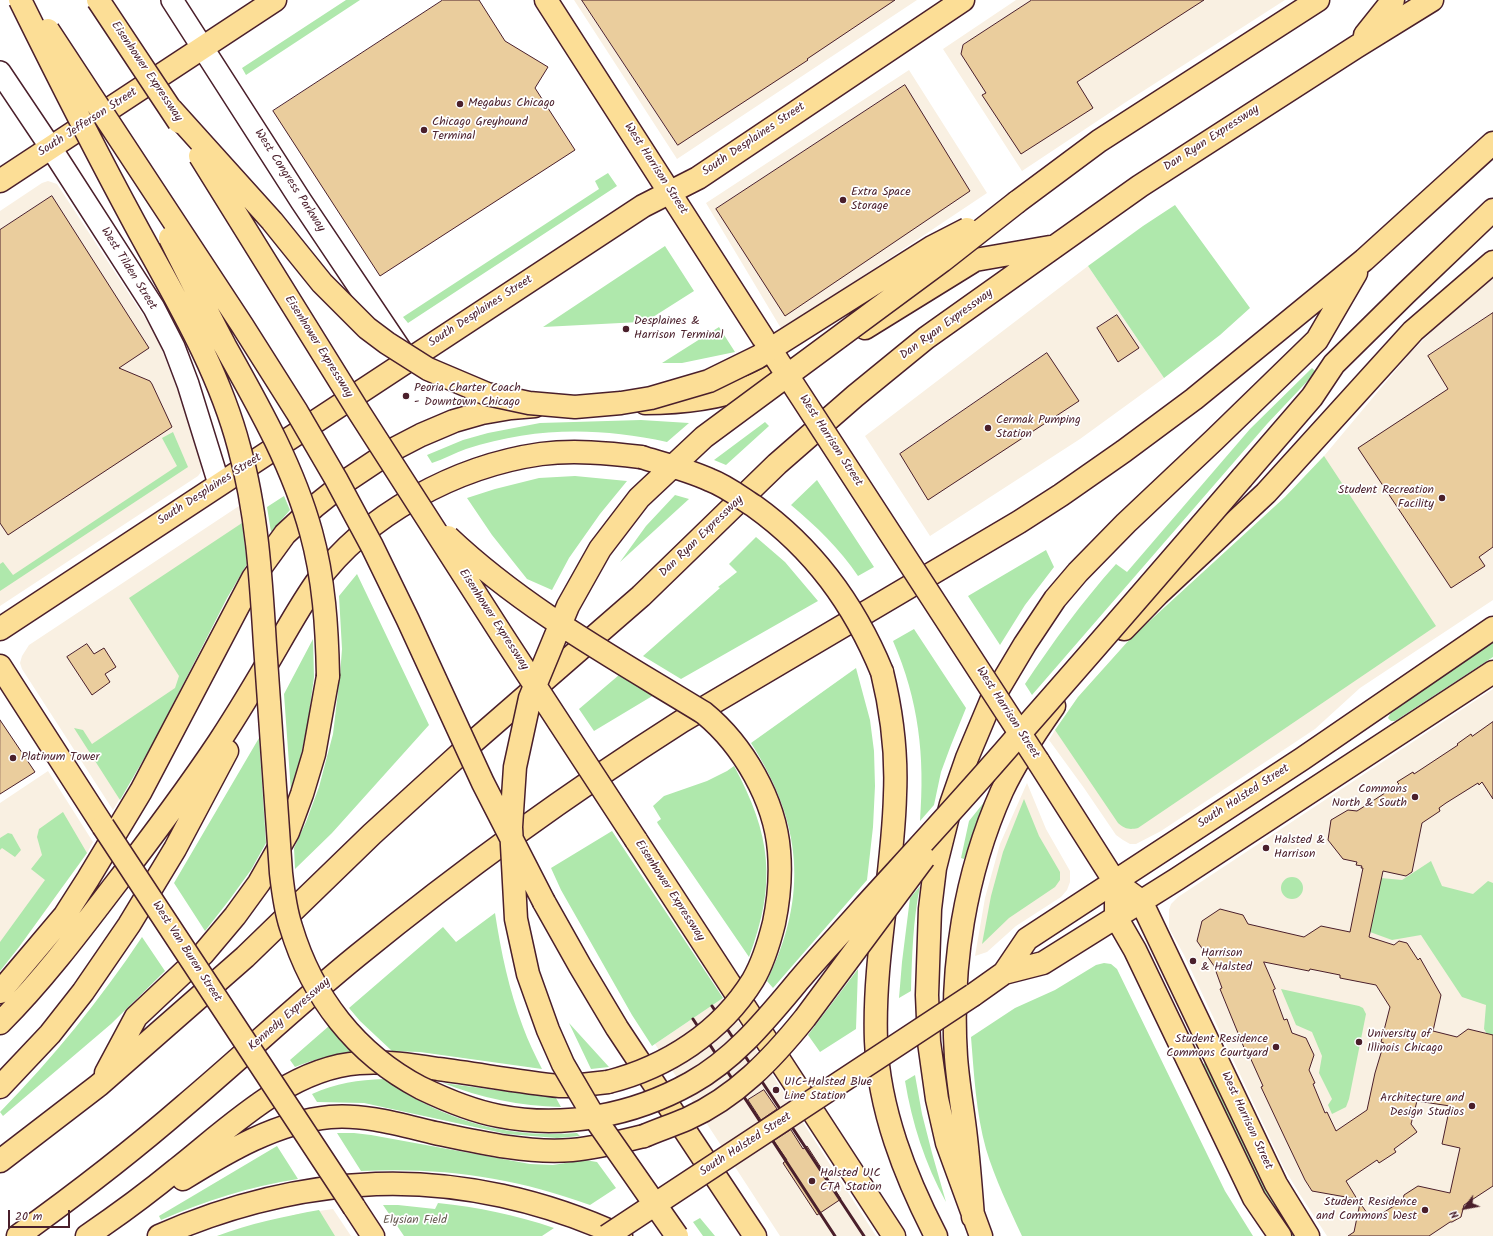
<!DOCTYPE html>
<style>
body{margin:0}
#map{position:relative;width:1493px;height:1236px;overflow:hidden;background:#fff;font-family:Kalam,sans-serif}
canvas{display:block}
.north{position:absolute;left:1445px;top:1188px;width:40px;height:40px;-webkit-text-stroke:3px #fff;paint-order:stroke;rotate:238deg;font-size:11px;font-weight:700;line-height:16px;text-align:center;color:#4a1f2b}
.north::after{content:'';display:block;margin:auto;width:14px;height:18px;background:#4a1f2b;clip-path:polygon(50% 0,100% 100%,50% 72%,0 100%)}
.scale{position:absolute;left:8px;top:1210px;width:62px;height:18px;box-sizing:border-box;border:2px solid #4a1f2b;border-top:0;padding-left:5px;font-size:12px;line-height:14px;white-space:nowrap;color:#4a1f2b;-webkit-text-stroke:3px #fff;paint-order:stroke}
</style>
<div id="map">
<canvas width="1493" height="1236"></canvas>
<div class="north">N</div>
<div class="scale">20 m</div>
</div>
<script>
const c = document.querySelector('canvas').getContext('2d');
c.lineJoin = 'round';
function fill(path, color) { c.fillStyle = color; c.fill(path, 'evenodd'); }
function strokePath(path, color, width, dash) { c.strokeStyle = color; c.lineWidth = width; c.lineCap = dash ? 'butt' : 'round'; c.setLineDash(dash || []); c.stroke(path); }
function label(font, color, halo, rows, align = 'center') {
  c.font = font + ' Kalam,sans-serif'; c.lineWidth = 3.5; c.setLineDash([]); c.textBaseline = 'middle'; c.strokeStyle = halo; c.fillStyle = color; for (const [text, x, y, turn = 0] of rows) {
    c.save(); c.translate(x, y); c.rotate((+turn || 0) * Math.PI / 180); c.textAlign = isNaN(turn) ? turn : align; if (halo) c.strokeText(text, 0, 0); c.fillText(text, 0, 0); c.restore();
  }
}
const built = new Path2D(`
 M574,0H917L677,159Z
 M1016,0H1285L1126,102L1022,171L943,49Z
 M909,70L987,193L782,330L706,203Z
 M48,181L57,184L156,335L181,399L201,464V472L198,476L0,606V211L42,183Z
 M1088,266L1164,378L1080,439L930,536L865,436Z
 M1493,274V600L1360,688L1315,729L1288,747L1161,831L1136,844H1130L1123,840L1116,835L1084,788L1049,740L1055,730L1078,697L1130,639L1285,497L1324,456L1411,352L1483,281Z
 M239,506L242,523L247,564L227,598L153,743L113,810L22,669L20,663L22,656L29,645Z
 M1493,689V1236H1327L1299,1193L1284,1168L1184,955L1169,928V910L1171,904L1178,897Z
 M48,771L93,842L87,853L19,947L0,971V803Z
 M1027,783L1046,829L1070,871V882L1067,890L1061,897L1016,926L987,952L975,956L985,898L1000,844Z
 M723,998L876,1236H780L655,1044Z
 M333,1209L351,1236H217L298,1214Z`);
const green = new Path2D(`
 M346,0H360L246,75L242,68Z
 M608,173L617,186L408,323L403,317L599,189L595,181Z
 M1175,205L1250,308L1220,335L1164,378L1088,266L1143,226Z
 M665,246L694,291L653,317L640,322L543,327Z
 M719,327L735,352L682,363H662Z
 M1312,368L1316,372L1267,424L1032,695L1025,684C1053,642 1082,602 1116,564L1127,572L1250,429Z
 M641,420L689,423L667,442C598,427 534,427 466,449C455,453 444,459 432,463L427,455L463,440L488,433L540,423Z
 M765,422L769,426L726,465L714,460Z
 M173,432L188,467L0,591V564L3,562L13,575L177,466L162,438Z
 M1324,456L1436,626L1138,828C1129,830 1125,829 1118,823L1055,730L1078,697L1130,639L1285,497Z
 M575,476L627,481L600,514L569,558L552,590L527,579L492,535L467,498L495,489L539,478Z
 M817,480L874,567L858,576C840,549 816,526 791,505Z
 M675,495L689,499L620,562L646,526Z
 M284,496L290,510L271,532L267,507Z
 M242,523L247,564L227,598L153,743L120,800L74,728L83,730L92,744L175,688L179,676L129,598Z
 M756,537L785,562L818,601L681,679L643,656L720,588L718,587L737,572L729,564Z
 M1046,550L1054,567L1025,605L1000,645L968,596Z
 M357,574L429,725L332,833L295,869L294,848L306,822L319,787L333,734L340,675L342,649L339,596Z
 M914,629L966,708L951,745L941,772L934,805L920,821C925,756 919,701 893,641Z
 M1493,638V657L1395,721H1391L1388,718L1390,714Z
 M313,639L314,677L308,721L300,760L291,792L284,694Z
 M856,668L870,720L874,751L875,786L873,827L867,880L773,988L767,981C809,895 802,823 751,743Z
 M619,675L654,695L594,731L579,709Z
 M259,738L266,843L251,870L230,899L205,931L174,883Z
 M734,766C771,834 777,883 749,957L658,824L657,822L661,819L653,806L664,796L707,781L727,771Z
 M1024,799L1039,836L1060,872V880L1055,887L1009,918L982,944L991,896L1003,852Z
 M985,801L964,859L961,858L969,821Z
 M63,812L87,853L19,947L0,971V942L45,880L31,869L42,855L37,837L39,829Z
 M612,831L723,998L652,1046L632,1015L561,890L551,868Z
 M8,833L12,834L21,850L15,857L2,848L0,850V838Z
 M1431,861L1442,886L1473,894L1488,881L1493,883V1037L1490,1039L1484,1029L1486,1005L1462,997L1421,935L1392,940L1370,932L1381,878L1402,880Z
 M1281 888a11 11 0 1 1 22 0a11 11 0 1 1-22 0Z
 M920,886C913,921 912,954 911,991L899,998L902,962L910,898Z
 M495,913C501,952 509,990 523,1027C528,1041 535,1055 542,1069L420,1052L392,1051L360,1021L349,1008L443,927L456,942Z
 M142,937L165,971L111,1024L3,1116L0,1112C53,1058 100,1000 142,937Z
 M1104,963L1111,964L1117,969L1225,1191L1253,1236H1022C1009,1208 995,1179 986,1149C976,1113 974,1074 971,1037L1015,1008L1055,990L1096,965Z
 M858,969L856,1029L820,1052L808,1035Z
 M1281,989L1359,1006L1363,1008L1366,1014L1349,1099L1346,1107L1332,1114L1328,1105L1332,1099L1319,1073L1322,1056L1312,1032L1296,1025Z
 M569,1023L609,1067L591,1069Z
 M329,1026L353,1052C333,1055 314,1059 295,1067L290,1060Z
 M1205,1063L1226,1094L1302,1236H1287L1261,1198L1199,1067Z
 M915,1075L922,1114L932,1153L946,1202C925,1164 912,1123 905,1081Z
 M384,1079C442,1120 506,1139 577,1133L580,1136L557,1138L507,1134L364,1103L317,1102L312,1094C336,1083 358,1080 384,1079Z
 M443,1083L556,1098L561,1107C520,1106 481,1098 443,1083Z
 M337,1133H354L371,1135L530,1164L553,1165L585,1160L597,1162L616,1188L590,1205C513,1177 443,1167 361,1171Z
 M277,1146L298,1179C251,1186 205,1201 161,1220L159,1216Z
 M438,1203C478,1207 516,1215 554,1228L542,1236H404L383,1205H398L435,1209Z
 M319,1210L335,1236H217C248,1224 286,1216 319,1210Z
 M700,1218L715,1236H703L693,1222Z`);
const building = new Path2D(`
 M443,0H479L505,41L548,67L535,88L575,150L380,276L273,111Z
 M582,0H895L807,59L808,60L678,145Z
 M1032,0H1204L1077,82L1093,108L1021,154L982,95L986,93L961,54L963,45Z
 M905,85L970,191L785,316L716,209Z
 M52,196L149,348L119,368L150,381L152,384L172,427L8,535L0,523V230Z
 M1493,313V547L1479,557L1485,566L1451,588L1358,448L1448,389L1428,356Z
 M1117,315L1139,348L1118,362L1097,328Z
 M1047,353L1079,401L928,500L900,454Z
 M87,644L94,654L104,648L116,667L105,674L110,682L92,695L67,657Z
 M0,720L35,772L0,794Z
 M1493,722V799L1482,782L1479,785L1478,783L1446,803L1439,808L1440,811L1422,823L1412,872L1406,876L1383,871L1369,937L1394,945L1399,941L1407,943L1418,960L1420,958L1441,995L1433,1031L1457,1037L1468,1029L1493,1035V1186L1464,1205L1461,1217L1452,1222H1450L1429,1236H1348L1354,1232L1360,1203L1372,1220L1403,1200L1404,1195L1418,1186L1450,1193L1460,1148L1442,1144L1450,1106L1417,1101L1411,1124L1417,1132L1394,1149L1396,1152L1379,1163L1377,1160L1346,1181L1357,1199L1312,1191L1305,1180L1285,1138L1261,1087L1263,1086L1249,1055H1247L1220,989L1222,988L1214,966L1197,941L1202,921L1220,909L1243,915L1248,924L1304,937L1321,926L1350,932L1363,868H1361L1362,866L1356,865L1357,862L1343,859L1328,840L1331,820L1348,810L1357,811L1399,784L1397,782L1413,772L1414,774L1458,745L1457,744L1471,734L1472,736ZM1264,962L1309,971L1310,969L1340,975V978L1376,985L1390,1007L1381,1042L1384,1043L1375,1073L1367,1110L1336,1131L1327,1112L1325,1113L1313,1084L1315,1083L1309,1070L1314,1055L1306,1038L1292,1033L1287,1019L1284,1020L1273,990L1275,989Z
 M764,1090L777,1109L761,1120L748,1100Z
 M791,1130L803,1149L807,1146L841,1199L817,1215L783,1163L787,1160L774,1141Z`);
const minor = new Path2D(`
 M172,0L301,201L403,353
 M0,72L51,148L154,308L174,347L188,384L219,484`);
const major = new Path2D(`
 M546,0L765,341
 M0,181L275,0
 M0,629L643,206L698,178L963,0
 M0,666L103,826
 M1038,761L1115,882L1141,901L1276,1184L1308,1236
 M1116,903V917L1135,950L1254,1198L1280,1236
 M1004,973L1027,939L1302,759L1493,628
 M973,995L1004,973L1043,963L1177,879L1493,672
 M354,1207L373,1236`);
const highway = new Path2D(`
 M1365,35L1393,0
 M1017,202L1099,141L1318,0
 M865,328L975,260L1050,247
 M645,403C682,403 717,399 752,386C763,382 774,375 785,369
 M1242,478L1312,397L1334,364L1405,294L1493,210
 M1124,629L1158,594L1266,493L1413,331L1493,262
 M882,672C892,713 897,752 895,795C893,877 873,958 876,1041C879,1110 905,1176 936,1236
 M636,840L894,1236
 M544,902L580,966L617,1028L755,1236
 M0,992L65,915L88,879L141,791L253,578L285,534L314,507L349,479L394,449L421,435L454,421L482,413L511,408L535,406
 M0,1023C41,982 76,936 111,890C148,842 185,793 219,742C240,710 259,678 278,645C290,624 302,603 316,583C366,514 457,466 541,454C574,450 607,453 641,457
 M106,1073L136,1017L203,954L235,916L259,883L288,832L302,794L314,754L328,676
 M0,1087L50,1034L83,992L129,925L175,849L227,751
 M0,1161L99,1085L245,957L372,834L472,743L641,596L777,464L855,396L926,338L1140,186L1356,47L1432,0
 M183,1179C228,1151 277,1122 330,1117C365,1114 401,1125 435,1133C477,1142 529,1154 572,1150C597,1148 620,1142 644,1136
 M973,1217C971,1191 969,1164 966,1138C963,1111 958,1084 956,1057C950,967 965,874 1002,791C1016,761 1035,733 1054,706
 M18,1236C75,1195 131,1152 184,1106C242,1057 298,1004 357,956C460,872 569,793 682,721L1019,522L1061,495L1124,451L1194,399L1364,260L1493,143
 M87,1236C118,1215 148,1193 177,1169C229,1128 289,1068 359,1063C386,1061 412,1065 438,1069C478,1074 519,1082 560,1086H572L608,1082
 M159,1236C227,1206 302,1187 376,1184C460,1181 546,1201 621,1236
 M981,1236L947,1143L937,1099L929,1042L927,995L930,909L935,868L951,804L967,758L991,701L1025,644L1055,599L1078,572L1126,523L1214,440L1317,340L1356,273`);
const rail = new Path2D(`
 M712,1006L864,1236
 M693,1019L835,1236`);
const majorBridge = new Path2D(`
 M765,341L1038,761
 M103,826L354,1207
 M607,1236L973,995`);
const highwayBridge = new Path2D(`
 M20,0C57,75 95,150 135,224C174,296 218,367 239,447C257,511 261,579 265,645C270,721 276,797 281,873C283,891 285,909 291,927C312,997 356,1054 421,1088C446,1100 472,1111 499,1116C564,1129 634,1115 691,1083C736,1058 768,1017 800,979C821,954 843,931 864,907C915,851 967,795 1016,738C1092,652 1167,565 1242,478
 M98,0L179,122
 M48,30L242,325L297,412L336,479L372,546L408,620L483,783L544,902
 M171,109L272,221L322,283L367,328L387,343L428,369L487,394L529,403L575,407L621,403L651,398L709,381L758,357L932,247L967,229
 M200,156L359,412L504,638L636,840
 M170,238C188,274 206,310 225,346C258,405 293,466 311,532C324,579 327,627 328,676
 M641,457C664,464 688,470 710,480C726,486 740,497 754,506C814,549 854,604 882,672
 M448,537C524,609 616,659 704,713C743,745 775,800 779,851C781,875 779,899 774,923C769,943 763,963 753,980C721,1032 667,1067 608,1082
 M644,1136C658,1130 673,1125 687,1119C736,1097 772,1059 805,1018L924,858
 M677,1236L594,1117L577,1088L563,1064L548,1030L528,974L516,919L511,827L515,767L530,698L568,606L600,549L639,498L704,437L942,261L1017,202`);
const markers = [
 [460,104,4,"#4a1f2b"],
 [424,130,4,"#4a1f2b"],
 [843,200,4,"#4a1f2b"],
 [626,329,4,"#4a1f2b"],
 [406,396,4,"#4a1f2b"],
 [988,428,4,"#4a1f2b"],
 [1442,498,4,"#4a1f2b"],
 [13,758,4,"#4a1f2b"],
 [1415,797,4,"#4a1f2b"],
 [1266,848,4,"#4a1f2b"],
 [1193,961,4,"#4a1f2b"],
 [1359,1042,4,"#4a1f2b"],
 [1276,1047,4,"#4a1f2b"],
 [776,1090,4,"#4a1f2b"],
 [1472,1106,4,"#4a1f2b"],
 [812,1181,4,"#4a1f2b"],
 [1425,1210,4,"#4a1f2b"]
];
const streetNames = [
 ["Eisenhower Expressway",146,72,56],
 ["South Jefferson Street",88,123,-33],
 ["Dan Ryan Expressway",1212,139,-33],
 ["South Desplaines Street",754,140,-34],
 ["West Harrison Street",655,169,57],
 ["West Congress Parkway",289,181,57],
 ["West Tilden Street",128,269,58],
 ["South Desplaines Street",481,312,-33],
 ["Dan Ryan Expressway",947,325,-36],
 ["Eisenhower Expressway",318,347,58],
 ["West Harrison Street",830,441,57],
 ["South Desplaines Street",210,490,-33],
 ["Dan Ryan Expressway",702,537,-44],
 ["Eisenhower Expressway",493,620,57],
 ["West Harrison Street",1007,713,57],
 ["South Halsted Street",1244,797,-33],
 ["Eisenhower Expressway",669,891,57],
 ["West Van Buren Street",186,952,57],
 ["Kennedy Expressway",290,1015,-41],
 ["West Harrison Street",1246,1121,65],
 ["South Halsted Street",746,1145,-33]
];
const poiNames = [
 ["Megabus Chicago",468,104],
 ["Chicago Greyhound",432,123],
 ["Terminal",432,137],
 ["Extra Space",851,193],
 ["Storage",851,207],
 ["Desplaines &",634,322],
 ["Harrison Terminal",634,336],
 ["Peoria Charter Coach",414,389],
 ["- Downtown Chicago",414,403],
 ["Cermak Pumping",996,421],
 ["Station",996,435],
 ["Student Recreation",1434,491,"right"],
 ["Facility",1434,505,"right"],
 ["Platinum Tower",21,758],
 ["Commons",1407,790,"right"],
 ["North & South",1407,804,"right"],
 ["Halsted &",1274,841],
 ["Harrison",1274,855],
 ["Harrison",1201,954],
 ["& Halsted",1201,968],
 ["University of",1367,1035],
 ["Illinois Chicago",1367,1049],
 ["Student Residence",1268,1040,"right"],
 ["Commons Courtyard",1268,1054,"right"],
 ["UIC-Halsted Blue",784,1083],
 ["Line Station",784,1097],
 ["Architecture and",1464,1099,"right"],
 ["Design Studios",1464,1113,"right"],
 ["Halsted UIC",820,1174],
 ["CTA Station",820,1188],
 ["Student Residence",1417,1203,"right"],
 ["and Commons West",1417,1217,"right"]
];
const parkNames = [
 ["Elysian Field",415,1221]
];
fill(built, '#f9f0e2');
fill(green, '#afe8ac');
fill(building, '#eacd9d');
strokePath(building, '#4a1f2b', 1);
strokePath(minor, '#4a1f2b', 24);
strokePath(major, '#4a1f2b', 25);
strokePath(highway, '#4a1f2b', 25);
strokePath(minor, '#fff', 21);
strokePath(major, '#fcde96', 22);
strokePath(highway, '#fcde96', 22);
strokePath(rail, '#4a1f2b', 3);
strokePath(majorBridge, '#4a1f2b', 25, []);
strokePath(highwayBridge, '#4a1f2b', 25, []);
strokePath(majorBridge, '#fcde96', 22);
strokePath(highwayBridge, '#fcde96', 22);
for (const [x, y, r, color] of markers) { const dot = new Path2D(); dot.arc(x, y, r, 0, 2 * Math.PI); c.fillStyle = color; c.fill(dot); strokePath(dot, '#fff', 1.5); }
label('12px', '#4a1f2b', '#fff', streetNames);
label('12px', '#4a1f2b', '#fff', poiNames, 'left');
label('12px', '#685b52', '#fff', parkNames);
</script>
